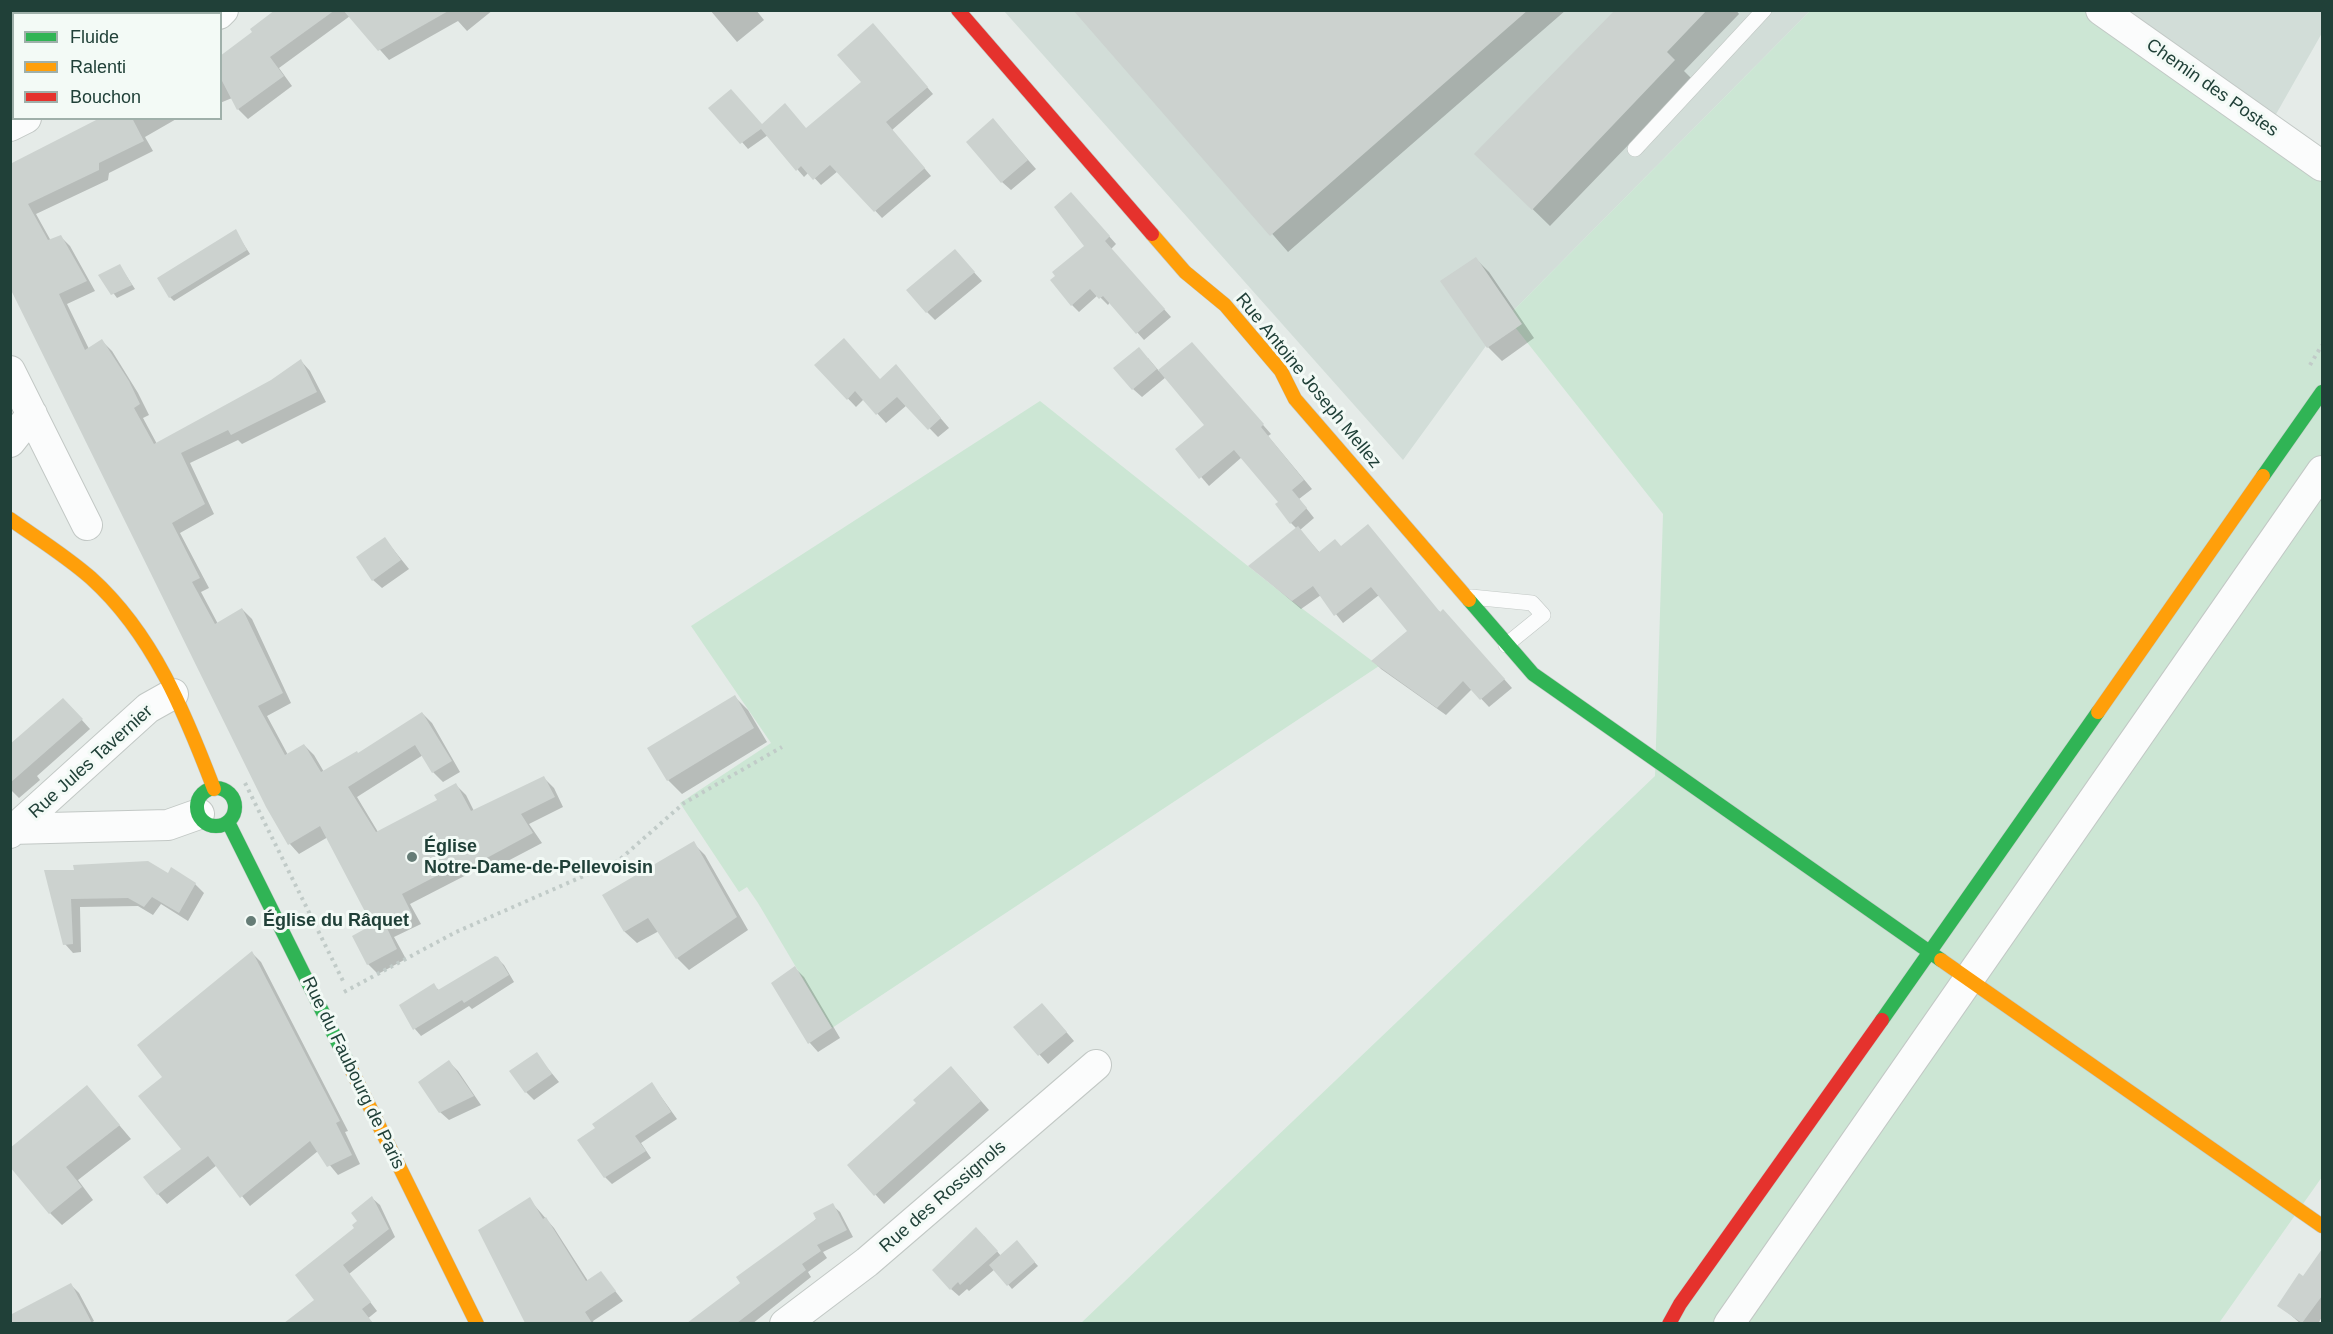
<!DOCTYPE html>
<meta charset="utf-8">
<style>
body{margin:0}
#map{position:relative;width:2333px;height:1334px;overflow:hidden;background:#e5ebe8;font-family:Helvetica,sans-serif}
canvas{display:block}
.frame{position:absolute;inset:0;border:12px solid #204038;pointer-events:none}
.legend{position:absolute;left:12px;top:12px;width:210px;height:108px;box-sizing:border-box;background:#f3faf6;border:2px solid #9fb0aa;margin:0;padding:8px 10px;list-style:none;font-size:18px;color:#204038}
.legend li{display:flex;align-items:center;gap:12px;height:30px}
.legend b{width:30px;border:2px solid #9fb0aa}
</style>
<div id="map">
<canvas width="2333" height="1334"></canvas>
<div class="frame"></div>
<ul class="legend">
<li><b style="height:8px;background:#30b455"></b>Fluide</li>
<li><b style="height:8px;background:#ff9f0a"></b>Ralenti</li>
<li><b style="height:8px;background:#e5322d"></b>Bouchon</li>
</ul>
</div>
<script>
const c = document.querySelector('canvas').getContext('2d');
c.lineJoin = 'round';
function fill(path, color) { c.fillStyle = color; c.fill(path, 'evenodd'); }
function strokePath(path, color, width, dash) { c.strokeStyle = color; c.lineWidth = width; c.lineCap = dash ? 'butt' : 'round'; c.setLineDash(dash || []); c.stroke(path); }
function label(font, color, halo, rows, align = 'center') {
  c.font = font + ' Helvetica,sans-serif'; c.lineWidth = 6; c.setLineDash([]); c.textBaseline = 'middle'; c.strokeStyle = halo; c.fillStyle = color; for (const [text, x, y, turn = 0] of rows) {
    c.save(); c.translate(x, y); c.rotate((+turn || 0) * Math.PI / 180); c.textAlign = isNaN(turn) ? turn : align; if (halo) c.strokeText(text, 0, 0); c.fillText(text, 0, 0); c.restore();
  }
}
const built = new Path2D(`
 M11,10H181V11L176,14H14L13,28L11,23Z
 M1004,11H1810L1507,317L1403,460Z
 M2129,11H2322V33L2275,116Z`);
const green = new Path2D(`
 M1810,11H2129L2322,148V1177L2219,1323L1080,1324L1655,776L1663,514L1507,317Z
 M1040,401L1292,601L1379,666L832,1028L758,903L747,887L739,892L680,803L771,743L691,626Z`);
const shadow = new Path2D(`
 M278,10H493L467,31L458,21L389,60L350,16L279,68L292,86L248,119L238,109L232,98L220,103V58L254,33Z
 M710,10H756L764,20L737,42Z
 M1077,10H1566L1288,252Z
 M1617,10H1736L1739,14L1684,71L1692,79L1550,226L1476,154Z
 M880,32L933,94L892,130L931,176L882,218L838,171L821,185L809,172L804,177L768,135L748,149L742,142L762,126L807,130L863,82Z
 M103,118H178L145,137L153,151L109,173L108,180L36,214L51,241L60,236L70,246L95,291L67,304L89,349L102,341L112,351L138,393L149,415L143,418L157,444L271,382L301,361L310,371L326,402L242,444L238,440L190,463L214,514L180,533L209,588L201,592L218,624L242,609L252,619L291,703L267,716L288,755L304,745L314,755L324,772L358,754L422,713L432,723L460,772L443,782L433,772L423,755L357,797L378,832L439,801L456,785L466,795L474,811L544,778L554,788L563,807L529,824L542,843L481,875L476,870L410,904L421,924L394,937L406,959L378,974L368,964L374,926L328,837L299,854L290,844L267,806L10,285V165Z
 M1001,129L1036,169L1011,190L1002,182Z
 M1078,201L1116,244L1111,249L1171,317L1144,340L1110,302L1108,305L1098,295L1079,312L1072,305L1086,246Z
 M235,231L250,254L174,301L170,297Z
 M962,259L982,281L935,320L927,312Z
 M1476,259L1489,272L1534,338L1502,361L1488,347L1442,282Z
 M120,266L135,289L117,298L100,275Z
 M1192,344L1271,434L1268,436L1312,489L1299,499L1314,518L1300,530L1320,553L1341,548L1451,619L1512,688L1489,707L1472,689L1446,715L1381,669L1373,661L1409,631L1379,595L1343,623L1321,595L1301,609L1250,566L1297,529L1291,523L1280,502L1242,457L1209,486L1177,449L1206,425L1166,377L1142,397L1133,389L1148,358L1159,371Z
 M816,365L880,380L896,366L949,428L938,437L907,405L886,423L864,399L856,407Z
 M385,539L409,569L382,588L373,580Z
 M735,697L748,710L767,742L682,794L668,780Z
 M72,709L90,729L37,776L40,780L19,798L10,789V746Z
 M693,843L705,855L748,930L689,970L677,958L659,931L637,943L625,932L604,895Z
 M46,872L168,876L195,884L204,893L188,921L161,904L153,915L138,906L80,907L81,952L73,953L65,944Z
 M252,953L261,962L348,1131L345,1132L360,1164L338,1175L318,1151L250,1206L217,1165L167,1204L158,1194L184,1149Z
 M497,958L504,965L514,982L472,1009L469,1006L421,1036L415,1029L401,1005L433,985L440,991Z
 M795,968L804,977L840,1038L818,1052L810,1043L773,983Z
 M1051,1014L1074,1041L1048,1064L1015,1027Z
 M536,1054L559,1082L534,1100L526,1092Z
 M449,1062L458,1071L481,1105L449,1120L440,1112Z
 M960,1077L989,1110L884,1204L849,1165L918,1103Z
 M652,1084L677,1119L641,1143L651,1158L612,1184L605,1177Z
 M87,1087L131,1139L78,1180L93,1200L62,1225L50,1213Z
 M372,1198L380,1205L395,1237L349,1274L377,1311L361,1324H308L300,1313L316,1300Z
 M529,1199L554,1228L588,1281L601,1273L623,1301L593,1321L594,1324H527L480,1231Z
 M832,1205L840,1212L853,1237L823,1252L827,1258L808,1272L811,1277L752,1324H699L696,1319L742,1284Z
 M984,1236L1001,1256L1020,1246L1038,1266L1012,1289L995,1269L969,1291L967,1289L959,1296L951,1289Z
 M2312,1266L2322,1273V1317L2318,1324H2301L2279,1305Z
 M71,1285L79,1293L94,1321L89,1324H17Z`);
const building = new Path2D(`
 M275,10H335L270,57L284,76L237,110L220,77V56L252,32L250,29Z
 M343,10H450L378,51Z
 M1073,10H1528L1270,236Z
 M1615,10H1707L1667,52L1675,60L1532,210L1474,154Z
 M873,23L928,87L886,122L925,168L874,212L830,165L813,180L801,166L796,171L761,129L740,144L708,108L731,89L762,124L785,103L806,128L861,82L837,55Z
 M100,118H132L144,141L99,163V170L28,204L48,240L61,235L87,281L59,294L85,350L102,339L129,381L140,404L134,408L154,444L271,380L301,359L317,392L231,435L228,430L181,453L205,504L172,523L200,578L192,582L215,624L242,608L283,693L258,706L285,755L304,744L321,772L357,751L358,753L422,712L452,761L432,773L415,745L348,787L376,832L437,800L434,795L456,783L471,811L544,776L555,797L521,814L533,833L470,867L467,860L402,894L412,914L386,926L397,949L367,965L352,936L372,925L320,826L288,845L266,807L10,288V164Z
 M993,118L1028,160L1001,183L966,142Z
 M1071,192L1110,236L1105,241L1165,309L1136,334L1103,296L1099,299L1090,289L1071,306L1050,280L1055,276L1052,272L1084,246L1054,207Z
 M236,229L247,250L169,298L157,278Z
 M955,249L975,272L926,313L906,290Z
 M1476,257L1522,324L1487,348L1440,281Z
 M120,264L132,285L111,295L98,275Z
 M844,338L880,379L896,364L941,418L928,430L897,397L876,415L855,391L847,400L814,365Z
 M1192,342L1264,424L1261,427L1304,480L1280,500L1292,490L1307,508L1290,524L1275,504L1278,502L1234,450L1199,479L1175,449L1204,425L1158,370Z
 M1139,347L1157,369L1132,390L1113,368Z
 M1368,524L1440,612L1443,609L1505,679L1480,700L1463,681L1437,708L1371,661L1407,631L1371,587L1334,616L1313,586L1292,601L1248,566L1298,526L1319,552L1335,539L1341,546Z
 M385,537L401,560L372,581L356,557Z
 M735,695L754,728L667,781L647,748Z
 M63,698L83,719L10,783V744Z
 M694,841L737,917L676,959L648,918L624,932L602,895Z
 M148,861L168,873L171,867L196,883L179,913L152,897L144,907L128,898L71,899L73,944L63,945L44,870H74L73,865Z
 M252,951L340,1121L336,1123L352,1155L327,1167L310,1141L240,1198L208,1156L157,1195L143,1177L181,1149L138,1096L162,1077L137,1045Z
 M495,956L498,957L509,975L464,1003L462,1000L413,1030L399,1005L434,983L438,990Z
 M795,966L832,1028L808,1044L771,983Z
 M1042,1003L1067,1032L1038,1056L1013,1027Z
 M537,1052L552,1074L525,1093L509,1071Z
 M449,1060L474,1096L439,1113L418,1082Z
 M951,1066L981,1101L874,1196L847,1165L916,1103L913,1100Z
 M652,1082L671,1112L635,1136L646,1151L604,1178L577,1140L595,1128L592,1124Z
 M87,1085L120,1125L66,1167L82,1187L49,1214L10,1167V1148Z
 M372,1196L389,1229L343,1265L371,1302L362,1309L373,1323H284L314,1300L295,1275L354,1228L352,1225L357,1221L351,1213Z
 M530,1197L543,1219L546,1217L586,1281L601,1271L616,1291L585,1312L592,1323H525L478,1230Z
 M833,1203L847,1230L817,1245L821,1251L802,1264L806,1270L737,1323H687L740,1283L736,1277L816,1219L813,1213Z
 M976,1227L998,1251L960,1285L958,1282L950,1290L932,1270Z
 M1017,1240L1035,1262L1007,1286L989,1265Z
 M2322,1249V1296L2302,1323L2277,1306L2299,1273L2303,1276Z
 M71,1283L92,1323H10V1315Z`);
const path = new Path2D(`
 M2310,365L2322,345
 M245,783L343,981
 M344,992L456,932L618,861L684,803L782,747`);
const lane = new Path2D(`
 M1635,149L1764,10
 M1471,597L1532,603L1543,615L1506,645`);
const street = new Path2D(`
 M2101,10L2322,166
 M219,14L223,10
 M10,126L26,118
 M10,371L87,525
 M10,442L32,414
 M10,829L168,825L199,814
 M10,833L148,708L173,694
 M785,1324L867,1262L1096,1065
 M1729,1324L2322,471`);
const fast = new Path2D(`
 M2263,476L2322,392
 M1469,600L1533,674L1941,960
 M197 807a19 19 0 1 1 38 0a19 19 0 1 1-38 0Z
 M228,822L351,1069
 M1882,1020L2098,712`);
const slow = new Path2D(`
 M1152,234L1185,272L1225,305L1281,371L1295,399L1469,600
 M10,519C37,538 66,556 91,578C153,634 185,713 214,789
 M2098,712L2263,476
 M1941,960L2322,1226
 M351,1069L477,1324`);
const jam = new Path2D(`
 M958,10L1152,234
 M1669,1324L1680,1304L1882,1020`);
const markers = [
 [412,857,6,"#657c76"],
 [251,921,6,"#657c76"]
];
const streetNames = [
 ["Chemin des Postes",2212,88,35],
 ["Rue Antoine Joseph Mellez",1308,381,51],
 ["Rue Jules Tavernier",91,762,-42],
 ["Rue du Faubourg de Paris",353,1073,64],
 ["Rue des Rossignols",943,1197,-41]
];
const poiNames = [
 ["Église",424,847],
 ["Notre-Dame-de-Pellevoisin",424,868],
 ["Église du Râquet",263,921]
];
fill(built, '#d2ddd8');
fill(green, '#cce6d4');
fill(shadow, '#0003');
fill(building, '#ccd2cf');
strokePath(lane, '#c2c8c5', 16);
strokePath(street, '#c2c8c5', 32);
strokePath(fast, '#c0c8c5', 15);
strokePath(slow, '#c0c8c5', 15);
strokePath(jam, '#c0c8c5', 15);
strokePath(path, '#c1cbc8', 4, [3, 4.5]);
strokePath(lane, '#fbfcfc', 15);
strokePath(street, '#fbfcfc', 30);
strokePath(fast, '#30b455', 14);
strokePath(slow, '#ff9f0a', 14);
strokePath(jam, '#e5322d', 14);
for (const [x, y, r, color] of markers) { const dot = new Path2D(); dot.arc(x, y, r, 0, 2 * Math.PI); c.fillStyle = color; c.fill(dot); strokePath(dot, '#f3faf6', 2); }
label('18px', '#204038', '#f3faf6', streetNames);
label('bold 18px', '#204038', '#f3faf6', poiNames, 'left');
</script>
